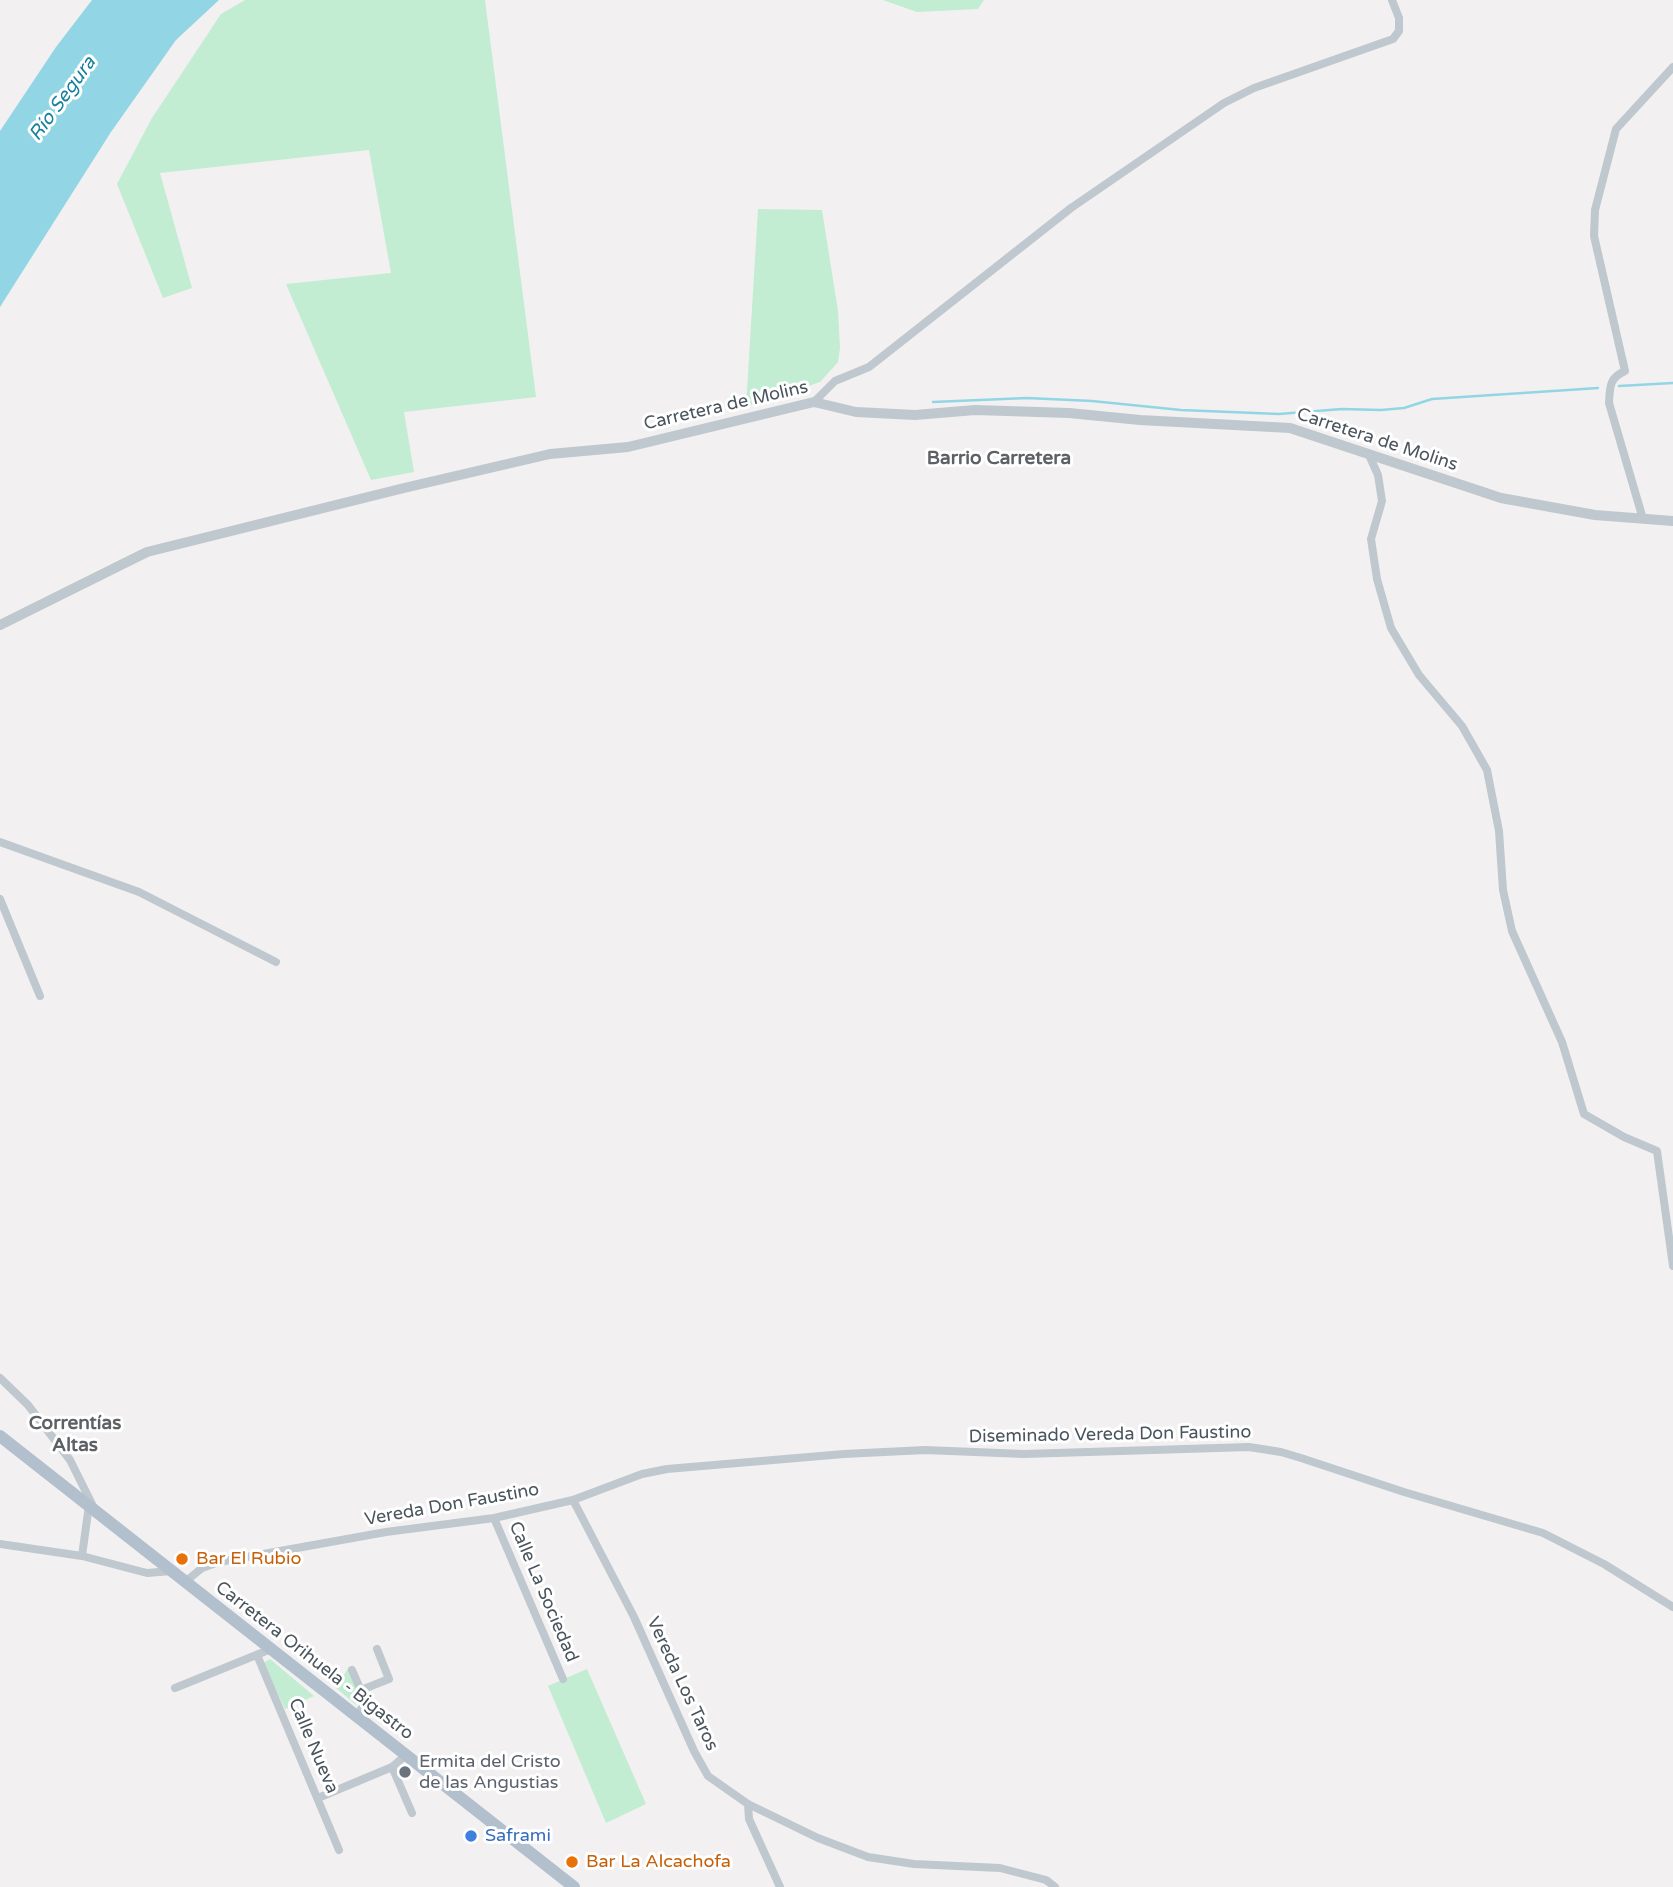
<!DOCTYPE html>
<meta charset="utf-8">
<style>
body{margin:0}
canvas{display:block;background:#f2f0f0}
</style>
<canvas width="1673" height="1887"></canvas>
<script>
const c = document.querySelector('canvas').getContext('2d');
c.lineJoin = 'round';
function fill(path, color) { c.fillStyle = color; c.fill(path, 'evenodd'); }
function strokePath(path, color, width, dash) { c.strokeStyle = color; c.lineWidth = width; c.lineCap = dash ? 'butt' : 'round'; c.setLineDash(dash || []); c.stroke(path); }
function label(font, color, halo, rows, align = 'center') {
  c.font = font + ' "Varela Round",sans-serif'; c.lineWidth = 6; c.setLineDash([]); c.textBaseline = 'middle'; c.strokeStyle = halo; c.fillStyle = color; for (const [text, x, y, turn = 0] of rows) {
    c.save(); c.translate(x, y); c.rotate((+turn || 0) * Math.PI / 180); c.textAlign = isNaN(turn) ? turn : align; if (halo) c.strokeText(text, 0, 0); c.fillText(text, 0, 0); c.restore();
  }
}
const green = new Path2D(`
 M245,0H485L536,397L404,412L414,472L371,480L286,284L391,273L369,150L160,173L192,288L163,298L117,184L152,118L221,14Z
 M883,0H984L978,9L917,12Z
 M758,209L822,210L838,311L840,348L838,362L820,382L746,407Z
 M270,1659L314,1696L285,1709L263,1663Z
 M348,1669L361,1697L356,1705L335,1687Z
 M587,1669L646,1804L606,1823L548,1686Z`);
const water = new Path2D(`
 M92,0H219L176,40L111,132L0,307V131L56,47Z`);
const stream = new Path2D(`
 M1619,386L1673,383
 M933,402L1027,398L1092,401L1181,410L1279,414L1342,409L1381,410L1404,408L1432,399L1598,388`);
const minor = new Path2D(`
 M814,402L835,381L869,367L1071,208L1224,103L1254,88L1393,39L1399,31V18L1392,0
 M1369,455L1378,475L1382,501L1371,539L1377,579L1391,628L1419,675L1462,726L1487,770L1499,831L1503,890L1512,931L1562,1042L1584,1114L1624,1137L1657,1151L1673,1266
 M1643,519L1609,403C1610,387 1609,378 1625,371L1594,236L1595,210L1616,129L1673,67
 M0,842L139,892L276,962
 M0,899L40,996
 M0,1378L28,1405L70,1460L94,1508
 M573,1500L634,1617L694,1751L708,1776L748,1804L818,1838L868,1857L914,1864L1000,1868L1046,1880L1055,1887
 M494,1518L563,1679
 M0,1544L82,1556L147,1573L172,1571
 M82,1556L89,1505
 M185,1582L202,1568L219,1562L386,1532L494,1518L573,1500L642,1474L667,1469L844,1454L925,1450L1024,1454L1249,1447L1281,1452L1301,1458L1404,1492L1543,1533L1604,1564L1673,1607
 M257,1655L339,1850
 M352,1670L366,1702L356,1716
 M175,1688L271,1649
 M361,1690L389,1679L377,1649
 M392,1767L412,1813
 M318,1798L392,1767L406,1755
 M748,1804L749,1819L780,1887`);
const tertiary = new Path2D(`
 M0,625L147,552L404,488L550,454L628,447L814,402L856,412L915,415L975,410L1069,413L1140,420L1290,428L1501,498L1595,515L1673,521`);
const primary = new Path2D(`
 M0,1436L574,1887`);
const markers = [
 [182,1559,7,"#e8710a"],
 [405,1772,7,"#6b7280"],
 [471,1836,7,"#3f7fe0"],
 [572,1862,7,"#e8710a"]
];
const streetNames = [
 ["Carretera de Molins",726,406,-13],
 ["Carretera de Molins",1377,440,18],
 ["Diseminado Vereda Don Faustino",1110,1435,-1],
 ["Vereda Don Faustino",452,1505,-10],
 ["Calle La Sociedad",543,1592,67],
 ["Carretera Orihuela - Bigastro",314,1661,38],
 ["Vereda Los Taros",682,1684,65],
 ["Calle Nueva",313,1746,67]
];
const foodNames = [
 ["Bar El Rubio",196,1559],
 ["Bar La Alcachofa",586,1862]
];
const worshipNames = [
 ["Ermita del Cristo",419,1762],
 ["de las Angustias",419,1783]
];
const shopNames = [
 ["Saframi",485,1836]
];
const waterNames = [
 ["Río Segura",63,99,-54]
];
const neighbourhoodNames = [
 ["Barrio Carretera",999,459],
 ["Correntías",75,1424],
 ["Altas",75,1446]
];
fill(green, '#c2edd2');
fill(water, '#92d6e6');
strokePath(stream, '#92d6e6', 2.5);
strokePath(minor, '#bfc8ce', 8);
strokePath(tertiary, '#bfc8ce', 10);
strokePath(primary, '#b2c0cd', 12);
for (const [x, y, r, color] of markers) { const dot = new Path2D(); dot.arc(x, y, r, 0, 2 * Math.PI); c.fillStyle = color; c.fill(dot); strokePath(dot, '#fff', 2.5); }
label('18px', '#49545c', '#fff', streetNames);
label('18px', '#c56008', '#fff', foodNames, 'left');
label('18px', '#5b616d', '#fff', worshipNames, 'left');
label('18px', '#366cbe', '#fff', shopNames, 'left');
label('italic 19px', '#16819c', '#fff', waterNames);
label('bold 19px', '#5d6165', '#fff', neighbourhoodNames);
</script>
